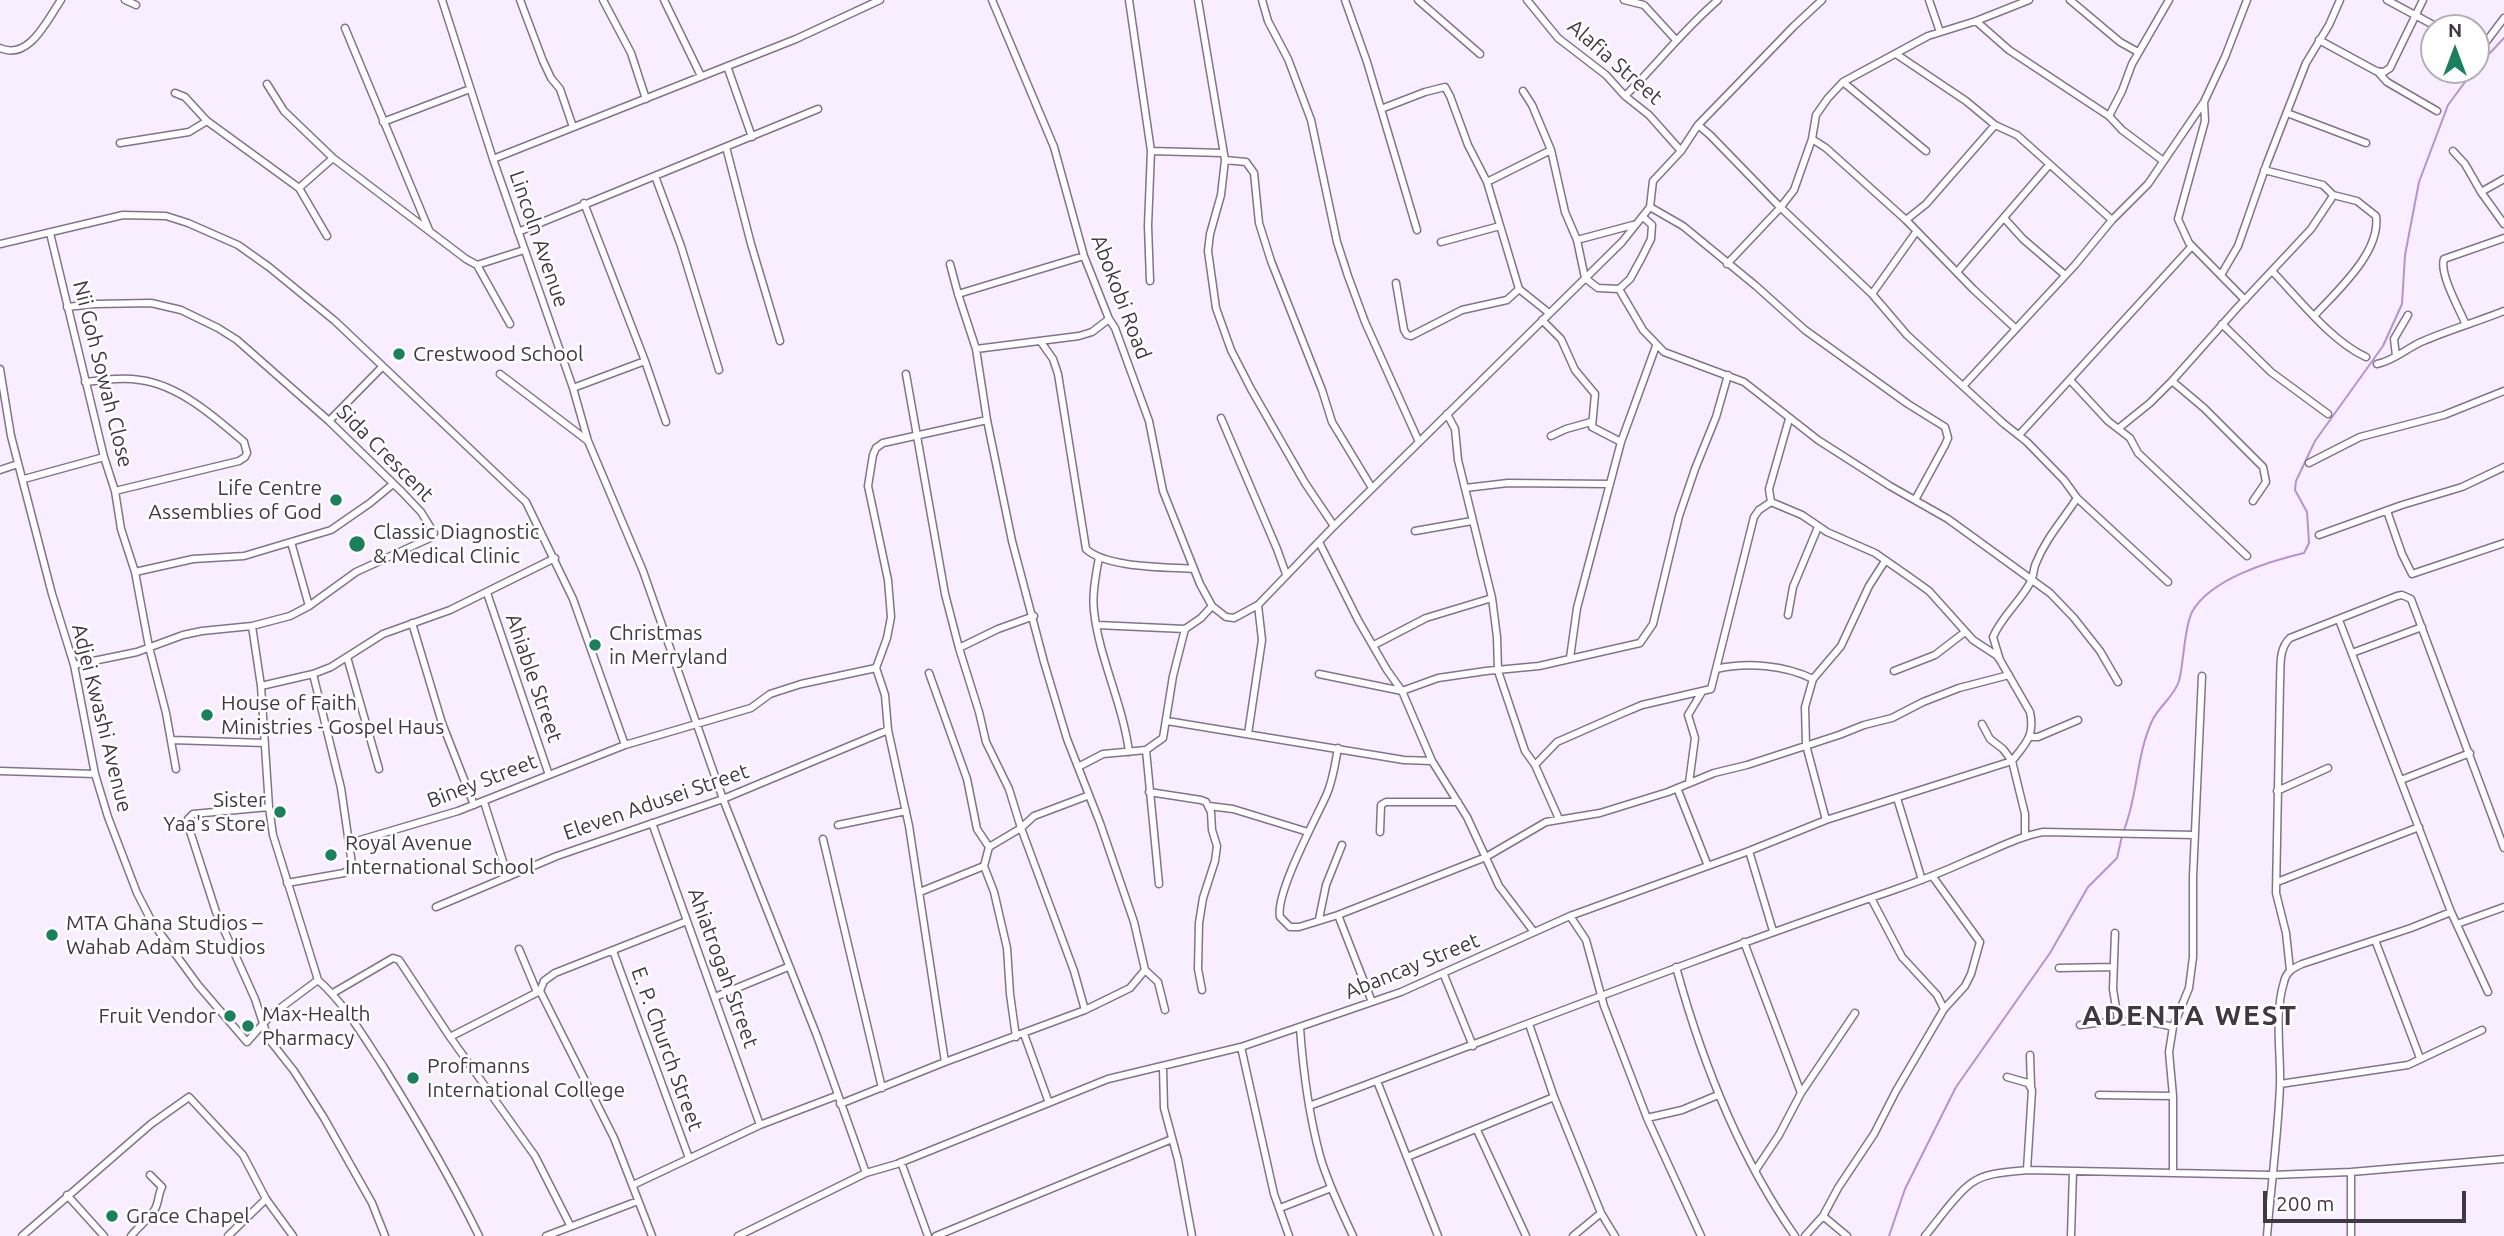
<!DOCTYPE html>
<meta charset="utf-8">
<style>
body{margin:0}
#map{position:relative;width:2504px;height:1236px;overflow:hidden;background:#f8eeff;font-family:Ubuntu,sans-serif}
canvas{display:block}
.north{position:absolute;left:2420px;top:14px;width:70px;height:70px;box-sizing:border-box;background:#fff;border:2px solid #b3b0b4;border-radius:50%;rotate:0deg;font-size:19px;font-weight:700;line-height:28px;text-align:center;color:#403944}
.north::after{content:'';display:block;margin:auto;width:24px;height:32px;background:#1a815c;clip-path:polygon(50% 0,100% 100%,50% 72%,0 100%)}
.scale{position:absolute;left:2263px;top:1191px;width:203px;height:32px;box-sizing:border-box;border:4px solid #403944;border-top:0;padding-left:9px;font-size:21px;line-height:24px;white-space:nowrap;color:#403944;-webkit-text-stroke:5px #fff;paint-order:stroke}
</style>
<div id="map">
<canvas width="2504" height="1236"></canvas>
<div class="north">N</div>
<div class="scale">200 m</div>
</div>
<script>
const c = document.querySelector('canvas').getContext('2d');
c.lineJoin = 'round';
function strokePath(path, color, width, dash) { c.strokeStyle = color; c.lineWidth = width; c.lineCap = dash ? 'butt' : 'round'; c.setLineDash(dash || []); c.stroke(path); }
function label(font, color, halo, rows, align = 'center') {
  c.font = font + ' Ubuntu,sans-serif'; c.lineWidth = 5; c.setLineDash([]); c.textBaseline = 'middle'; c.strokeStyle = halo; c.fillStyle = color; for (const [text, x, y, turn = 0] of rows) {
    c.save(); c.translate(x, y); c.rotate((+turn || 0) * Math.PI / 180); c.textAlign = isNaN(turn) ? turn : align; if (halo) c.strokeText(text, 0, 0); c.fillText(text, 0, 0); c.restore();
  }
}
const stream = new Path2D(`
 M2476,68L2504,38
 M2124,830C2138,795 2136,756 2152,721C2158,707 2174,697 2179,681C2184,662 2184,628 2192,612C2210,579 2270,561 2304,553L2309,543L2307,512L2295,490L2296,481L2315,441L2383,346L2402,304L2405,255L2419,182L2448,105L2474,70
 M1889,1236L1905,1189L1956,1087L2050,953L2088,887L2117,858L2122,836`);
const street = new Path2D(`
 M125,0L136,5
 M442,0L493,159L573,388L588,441L643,571L723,799L817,1036L866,1173
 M520,0L543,61L551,78L560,89L573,127
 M603,0L631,53L646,99
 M664,0L701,76
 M992,0L1054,147L1084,256L1109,319L1115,328L1149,421L1163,491L1200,584L1212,606
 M1129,0L1151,151L1148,226L1150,281
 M1198,0L1225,160L1221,195L1210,234L1208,251L1216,308L1231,350L1251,389L1305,483L1334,526
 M1262,0L1268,21L1288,59L1311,120L1337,242L1348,276L1365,322L1419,442
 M1345,0L1367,62L1417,230
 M1418,0L1480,54
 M1527,0L1558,38L1606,75L1625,96L1649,115L1681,151
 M1624,0L1644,5L1676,40
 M1929,0L1940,32
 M2070,0L2120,42L2138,52
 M2387,0L2439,28
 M1976,21L2009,50L2109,116L2122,130L2162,160
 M345,28L429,230
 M2319,40L2376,71L2384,72L2390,68L2423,0
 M2476,44L2486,42L2504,18
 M0,48C29,61 47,20 61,0
 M1896,54L1966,101L1995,125L2017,135L2112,220
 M727,66L752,137
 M2377,71L2387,82L2437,111
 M1843,82L1926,151
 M267,84L284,111L333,158L466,259L477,265L524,250
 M1523,91L1532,105L1551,150L1565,212L1577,240L1585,278L1598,288L1619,289L1630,279L1641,259L1651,239L1652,225L1643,217
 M175,93L185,97L207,121L299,188L333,158
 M1625,96C1657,64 1684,29 1718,0
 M1381,109L1425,92L1445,87L1450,96L1468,145L1487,182L1519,289L1549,313
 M2287,113L2366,143
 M2109,116L2122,91L2132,64L2169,0
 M383,122L470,89
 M1698,125L1710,135L1777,204L1872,294L1907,335L2003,423L2027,442L2064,480L2077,498L2168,582
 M1812,139L1826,148L1906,220L1973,289L2015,328
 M120,143L189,132L207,121
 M726,147L751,244L780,341
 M1151,151L1223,153
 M2453,151L2465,164L2481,192L2504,224
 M493,159L796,39L880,0
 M1225,160L1246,162L1254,173L1259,223L1271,261L1322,390L1332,422L1372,488
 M655,176L681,246L719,370
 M1487,182L1551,150
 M299,188L327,236
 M2481,192L2504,179
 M584,203L645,361L666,422
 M1650,207L1683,226L1756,286L1805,330L1908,404L1945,427L1948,438L1945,445L1915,500
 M2004,218L2023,239L2065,275
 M1906,220L1926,204L1995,125
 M518,232L818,109
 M50,233L104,457L115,491L121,529L135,572L149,647L166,713L176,769
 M1577,240L1633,225
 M1441,242L1500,226
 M0,244L123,215L166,216L188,223L238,245L269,267L335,321L526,502L573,599L625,745
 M1727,264L1780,208L1794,190L1812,139L1816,115L1828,98L1843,82L1928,36L1976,21L2029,0
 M477,265L510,324
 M2272,271C2299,299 2331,341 2366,357
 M1957,272L2049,165
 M2221,275L2238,246L2267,163L2306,63L2329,25L2340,0
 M1396,283L1404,330L1407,335L1411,336L1462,310L1507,300L1519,289
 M1619,289L1643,330L1664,352L1744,382L1818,440L1890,486L1948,519L2050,593L2074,618L2100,651L2118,682
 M958,294L1084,256
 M1872,294L1916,232
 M2245,300L2189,243L2178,219L2205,121L2204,102L2225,57L2247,0
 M67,307L95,304L151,303L181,310L218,328L237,340L329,421L402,492L421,512L434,533L430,538L356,572L309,606L290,616L252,626L202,631L183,635L137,652L74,665
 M2315,315C2337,291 2381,252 2376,216L2357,201L2333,195
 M1542,320L1561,339L1575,370L1595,394L1592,427L1621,442
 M2222,324L2271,372L2328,414
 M2466,325C2460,310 2439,274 2444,259L2504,238
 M1041,342L1053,359L1058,374L1086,549C1106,568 1167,567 1194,569
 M976,349L1079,336L1092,332L1109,319
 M2396,356L2394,339L2408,315
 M2377,364C2393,361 2406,349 2421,342C2448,330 2477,322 2504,311
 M0,369L11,436L52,594L74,665L95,774L108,817L137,893L152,922L198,985L247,1042L271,1015L318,980
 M500,374L588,441
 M906,374L945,594L959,648L979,712L986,742L1009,789L1021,828L1074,971L1085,1010
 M2070,380L2108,421L2130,438L2138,453L2247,556
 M2172,381L2204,408L2263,467L2266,482L2253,501
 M85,382C103,380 122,377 140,380C179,385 215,417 244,442L247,453L245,457L239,461L115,491
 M1964,385L2075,265L2112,220L2148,184L2204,102
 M573,388L645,361
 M1447,414L1455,429L1458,460L1492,598L1497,637L1498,671L1525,751L1535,765L1559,819
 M1221,418L1277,549L1286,574
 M329,421L382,367
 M2119,428L2150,403L2172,381L2237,308L2311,229L2331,199L2333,195L2323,185L2264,170
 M2019,435L2192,246
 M1551,436L1566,429L1591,422
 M2309,463L2360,437L2444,415L2504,391
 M0,470L18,464
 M24,479L104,457
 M1465,488L1508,483L1610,484
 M1771,502L1769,489L1789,419
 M2387,511L2402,554L2412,574L2504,543
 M1415,531L1472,521
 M2319,535L2402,505L2462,487L2504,467
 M291,542L309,606
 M1319,542L1358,620L1387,670L1402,691L1432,761L1467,817L1499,886L1534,932
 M1099,557C1096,575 1092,593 1094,611C1099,658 1123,704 1129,752
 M135,572L193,559L244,556L331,530L370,503L393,484
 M487,593L549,775
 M1788,615L1793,587L1818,527
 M2339,620L2451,912L2488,992
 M412,623L442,723L474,805
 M1097,625L1185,629
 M252,626L261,686L269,807L273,835L318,980C345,1004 363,1036 383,1066C418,1122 450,1177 479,1236
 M1374,645L1426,618L1492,598
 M959,648L998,629L1034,616
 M2352,653L2422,627
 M347,657L379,769
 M1570,658L1577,608L1621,442L1656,346
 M1716,669C1747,662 1785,665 1813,679
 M1894,671L1935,655L1965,632
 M929,673L967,779L977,829L989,847
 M1319,674L1402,691L1438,678L1486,671L1539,666L1640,643L1653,624L1679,516L1695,469L1716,417L1728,375
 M261,686L313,674L331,667L383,634L450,610L555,558
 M1167,721L1404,760L1432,761
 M1982,724L1990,739L2003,749L2012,761L2025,814V835
 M1248,734L1262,640L1258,605
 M2030,737H2038L2078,720
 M172,740L265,743
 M1338,748C1335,764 1333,781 1326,796C1315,820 1275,894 1280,917L1290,927H1299L1338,915L1486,857L1546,822L1600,813L1668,792L1714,773L1747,765L1839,735L1864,725L1892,718L1923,702L1959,688L2009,675
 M1146,750L1159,884
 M1535,765L1557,742L1623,713L1642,705L1711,689L1754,517L1759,510L1771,502L1802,515L1827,532L1875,553L1908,576L1929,591L1973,640L1996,655L2000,660
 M1078,767L1103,754L1146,750L1163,738L1173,676L1185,629L1201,618L1212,606L1226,617L1234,618L1258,605L1334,526L1622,242L1650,207L1653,181L1681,151L1698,125L1794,26L1822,0
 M0,771L95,774
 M2401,780L2470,753
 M1689,783L1695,738L1688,715L1702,692
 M1677,788L1708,866
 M2277,791L2328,768
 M1149,792L1201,800L1206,802L1211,812L1212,830L1217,846L1215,861L1203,898L1199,923L1198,969L1202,990
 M1897,798L1922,880
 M484,802L508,877
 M1209,806L1233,809L1308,832
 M269,807L193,814L188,819V825L216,912L255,999L268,1038L294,1071L324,1118L372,1203L385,1236
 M1826,820L1806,745L1805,707L1813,679L1841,646L1869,586L1885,561
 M652,823L760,1125
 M838,825L906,811
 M1380,832L1381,805L1386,802H1458
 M823,839L882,1088
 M350,843L458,811L625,745L751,708L770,694L801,684L876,668
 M1749,851L1826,820L2012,761C2026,743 2035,736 2030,712L2000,660L1993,637C2002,616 2019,603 2030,583C2034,577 2033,569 2036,563C2046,538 2063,520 2077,498
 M2277,882L2419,827
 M287,883L344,873L351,868L352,864L341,788L313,674
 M920,892L984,866
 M1871,898L1902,957L1937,995L1944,1009
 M436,907L557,856L723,799L888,730
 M1338,915L1372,1002
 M1570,916L1586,940L1604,1006L1647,1118L1701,1236
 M1319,919L1326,885L1342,845
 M2457,924L2504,907
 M2115,933L2113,989L2118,1020
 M2375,940L2420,1058
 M1744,942L1801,1093L1779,1135L1755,1171
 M519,949L537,992
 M613,951L689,1158
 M1676,967C1702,1062 1738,1155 1795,1236
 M2059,968L2113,967
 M1145,970L1158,982L1165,1010
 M2290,970L2286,933L2276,893L2280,683C2281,668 2278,649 2290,638L2397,596L2402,595L2411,599L2504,848
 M1444,975L1473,1046
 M540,991L614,1138L652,1236
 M333,993L393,958L399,960L450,1037L535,1156L570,1225
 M715,997L788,967
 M1529,1024L1554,1097L1601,1213L1615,1236
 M2080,1025C2112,1021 2142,1018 2173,1027
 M1300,1028C1303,1070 1309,1115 1320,1156C1328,1184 1341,1210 1353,1236
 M1024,1034L1049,1103
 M450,1037L540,991L544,981L555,973L687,921
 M1016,1037L1010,994L1007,948L994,892L984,866L989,847L1021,828L1034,816L1087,796
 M2030,1055L2031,1086
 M945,1062L909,826L888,730L885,695L876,668L887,638L891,617L888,580L868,486L873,455L876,448L883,443L987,420
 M1163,1067L1164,1108L1178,1160L1192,1236
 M2007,1077L2028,1083L2032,1090L2027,1170
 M1377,1081L1438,1236
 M2280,1084L2408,1065L2482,1030
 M1801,1093L1855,1013
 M2099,1095L2173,1096
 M840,1104L945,1062L1085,1010L1130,988L1145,970L1134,922L1100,823L1067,739L1044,662L1012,541L987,420L976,349L958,294L950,264
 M1309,1106C1503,1034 1695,958 1891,891C1917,882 1943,872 1969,860C1994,850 2017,837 2043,832L2195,835
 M1647,1118L1682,1110L1718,1095
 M1477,1130L1526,1236
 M1407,1157L1554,1097
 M901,1162L928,1236
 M2351,1172V1236
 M2173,1173V1096L2169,1052L2173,1027L2189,988L2193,957V877L2202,676
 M633,1185L760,1125L836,1096
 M67,1195L104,1236
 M1280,1208L1331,1188
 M1823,1216L1847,1236
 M22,1236L151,1124L189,1097L243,1155L266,1199L293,1236
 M131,1236C138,1227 149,1219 155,1209C159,1202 158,1194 162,1187L150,1175
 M228,1236L266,1199
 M546,1236L638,1201
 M738,1236L866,1173L897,1164L1108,1079L1241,1047
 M936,1236L1172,1139
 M1289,1236L1274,1194L1241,1047L1401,992L1570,916L1749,851L1773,931
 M1573,1236L1601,1213
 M1805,1236L1823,1216L1838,1188L1874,1134L1896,1091L1944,1009L1965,986L1971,974L1980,942L1933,877
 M1925,1236C1937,1222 1958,1191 1973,1182C1988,1172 2010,1172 2027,1170L2272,1175L2351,1172L2504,1159
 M2071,1236L2073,1171
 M2267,1236C2271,1186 2278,1135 2280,1085C2281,1052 2274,1014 2284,982C2286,972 2293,968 2302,964L2411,928L2451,912`);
const markers = [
 [399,354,7,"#1a815c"],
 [336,500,7,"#1a815c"],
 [357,544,9,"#1a815c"],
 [595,645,7,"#1a815c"],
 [207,715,7,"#1a815c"],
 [280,812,7,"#1a815c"],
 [331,855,7,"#1a815c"],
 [52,935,7,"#1a815c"],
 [230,1016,7,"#1a815c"],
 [248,1026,7,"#1a815c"],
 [413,1078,7,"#1a815c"],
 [112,1216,7,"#1a815c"]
];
const streetNames = [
 ["Alafia Street",1615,62,41],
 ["Lincoln Avenue",539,239,71],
 ["Abokobi Road",1121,297,69],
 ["Nii Goh Sowah Close",103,374,76],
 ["Sida Crescent",385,453,45],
 ["Ahiable Street",534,678,71],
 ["Adjei Kwashi Avenue",102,718,76],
 ["Biney Street",482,781,-21],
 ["Eleven Adusei Street",656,802,-19],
 ["Abancay Street",1412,966,-22],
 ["Ahiatrogah Street",723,968,70],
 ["E. P. Church Street",667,1049,70]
];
const poiNames = [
 ["Crestwood School",413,354],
 ["Life Centre",322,488,"right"],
 ["Assemblies of God",322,512,"right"],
 ["Classic Diagnostic",373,532],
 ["& Medical Clinic",373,556],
 ["Christmas",609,633],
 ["in Merryland",609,657],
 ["House of Faith",221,703],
 ["Ministries - Gospel Haus",221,727],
 ["Sister",266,800,"right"],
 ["Yaa's Store",266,824,"right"],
 ["Royal Avenue",345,843],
 ["International School",345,867],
 ["MTA Ghana Studios –",66,923],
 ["Wahab Adam Studios",66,947],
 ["Max-Health",262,1014],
 ["Pharmacy",262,1038],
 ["Fruit Vendor",216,1016,"right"],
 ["Profmanns",427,1066],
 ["International College",427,1090],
 ["Grace Chapel",126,1216]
];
const districtNames = [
 ["ADENTA WEST",2190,1016]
];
strokePath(stream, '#b891ce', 2);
strokePath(street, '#82738b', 9);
strokePath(street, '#fff', 6);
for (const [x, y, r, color] of markers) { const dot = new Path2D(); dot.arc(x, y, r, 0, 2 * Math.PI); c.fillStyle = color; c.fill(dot); strokePath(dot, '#fff', 2.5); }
label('21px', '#403944', '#fff', streetNames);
label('21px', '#403944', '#fff', poiNames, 'left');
c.letterSpacing = '2px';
label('bold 28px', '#403944', '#fff', districtNames);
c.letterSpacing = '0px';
</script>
